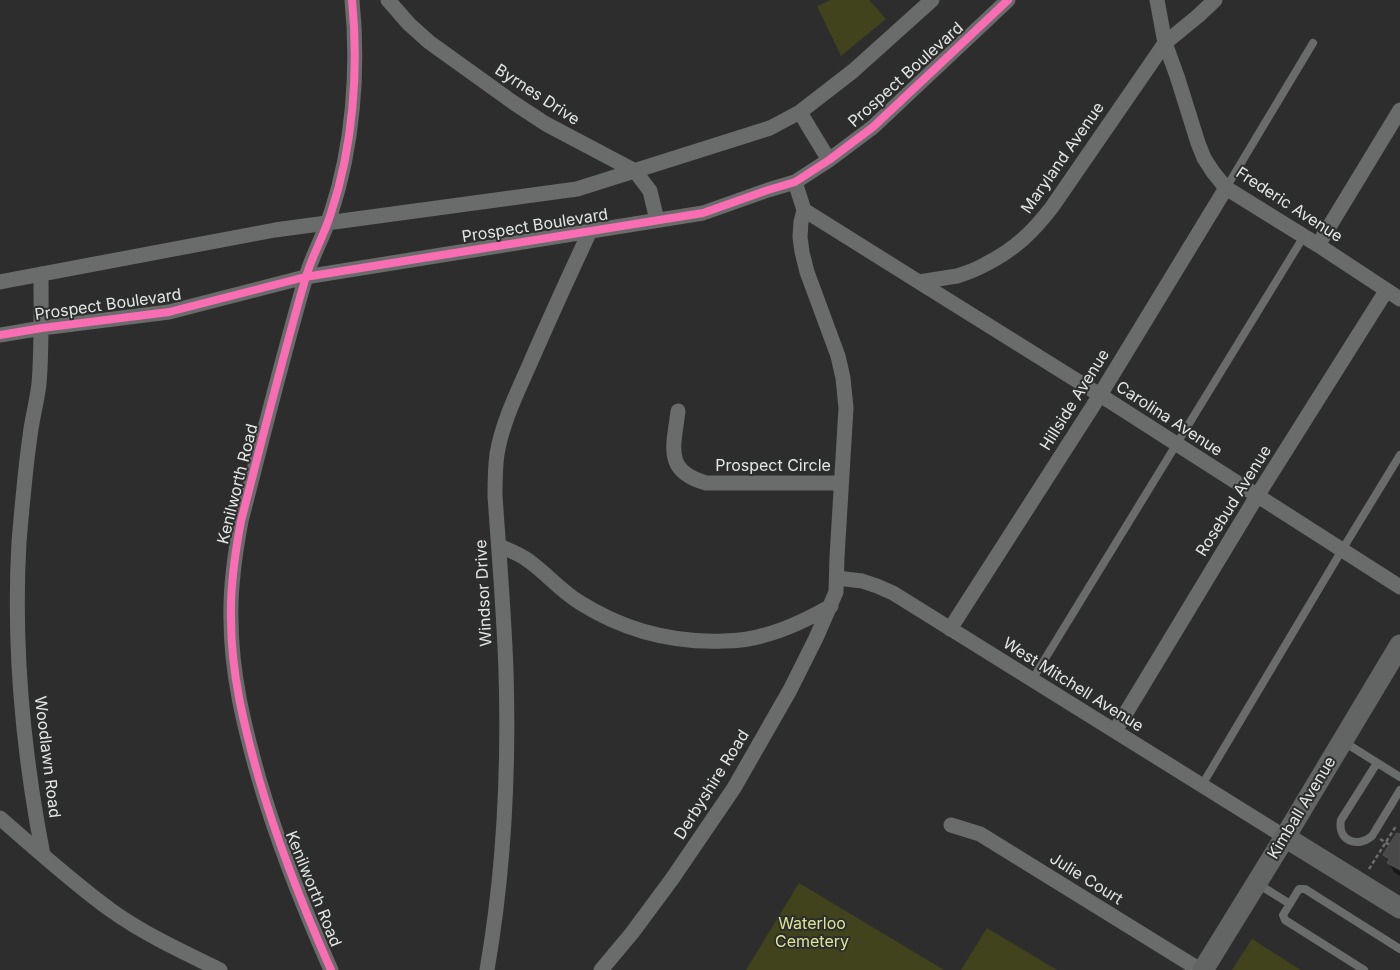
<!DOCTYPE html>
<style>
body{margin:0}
canvas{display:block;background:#2d2d2d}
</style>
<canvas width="1400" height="970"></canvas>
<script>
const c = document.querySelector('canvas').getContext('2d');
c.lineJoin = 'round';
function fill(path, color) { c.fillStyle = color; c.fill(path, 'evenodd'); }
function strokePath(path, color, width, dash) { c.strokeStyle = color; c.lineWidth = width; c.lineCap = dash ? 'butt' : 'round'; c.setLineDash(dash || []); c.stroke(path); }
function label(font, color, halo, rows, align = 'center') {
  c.font = font + ' Inter,sans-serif'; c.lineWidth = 4; c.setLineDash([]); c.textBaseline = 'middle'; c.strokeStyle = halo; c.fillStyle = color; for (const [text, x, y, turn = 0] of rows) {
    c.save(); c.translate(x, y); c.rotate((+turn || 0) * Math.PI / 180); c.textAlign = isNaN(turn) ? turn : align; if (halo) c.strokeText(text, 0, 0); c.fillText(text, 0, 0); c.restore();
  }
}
const green = new Path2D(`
 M830,0H869L886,19L841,56L817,6Z
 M799,883L944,970H746Z
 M987,928L1057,970H961Z
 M1252,939L1301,970H1232Z`);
const shadow = new Path2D(`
 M1400,836V876L1394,872L1385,855Z`);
const building = new Path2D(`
 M1397,833L1400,834V870L1387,863L1389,859L1383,855Z`);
const path = new Path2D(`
 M1380,839L1390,845
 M1369,869L1396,826`);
const lane = new Path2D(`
 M1226,188L1313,43
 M1032,680L1304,236
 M1344,742L1400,777
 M1377,763L1341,820C1337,840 1357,849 1372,836L1400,790
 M1202,785L1342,550L1400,455
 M1258,884L1290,904
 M1364,970L1285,920L1283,915L1299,889H1305L1400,949`);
const street = new Path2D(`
 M388,0L409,24L429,42L514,103L546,124L635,171L650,191L657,220
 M1157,0L1165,43L1177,76L1198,143L1204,158L1213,172L1226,188L1318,245L1400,299
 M800,112L810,129L829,160
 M804,210L919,282C931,280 944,278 957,276C967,273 977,269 986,264C1015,249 1032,233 1052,207L1165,43L1198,16L1215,0
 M1318,245L1400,110
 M41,274C41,311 42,347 39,384C37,401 32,419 30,436C25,471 22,507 19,542C13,647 23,752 43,855
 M0,282L275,230L577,189L770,128L800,112L853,71L932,0
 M919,282L1100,395L1400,587
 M0,335L42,328L169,312L305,277L703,213L768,190L795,182L829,160L873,127L1008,0
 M678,411C674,446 663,471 706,483H841
 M499,546C509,550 520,554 529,561C547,574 561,591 579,602C623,630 672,643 724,641C738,641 752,639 765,635C788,629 810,618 831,606
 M837,578L862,581L877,586L893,593L1285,837
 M950,629L1100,395L1226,188
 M1115,731L1257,496L1386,291
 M0,818C37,850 73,883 112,911C146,935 183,952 220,970
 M951,825L980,834L1200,970
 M331,970C303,907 278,844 259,779C244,726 231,673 231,619C230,586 235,553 241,521C262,440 282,359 305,280C311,257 324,236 331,213C353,147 359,69 352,0
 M487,970C504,872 509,770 506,671C504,613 499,554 495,496C495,482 495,468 497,454C502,424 516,395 528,368C548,322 569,276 590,231
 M601,970L632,933L672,879L734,788L790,690L816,638L836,592L837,557L846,408L843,378L838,356L807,272L802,252L800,237L801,222L804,210L795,182`);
const secondary = new Path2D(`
 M1285,837L1400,908
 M1203,970L1285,837L1400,645`);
const cycleway = new Path2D(`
 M0,335L42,328L169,312L305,277L703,213L768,190L795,182L829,160L873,127L1008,0
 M331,970C303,907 278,844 259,779C244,726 231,673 231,619C230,586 235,553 241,521C262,440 282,359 305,280C311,257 324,236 331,213C353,147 359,69 352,0`);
const streetNames = [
 ["Prospect Boulevard",906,75,-42],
 ["Byrnes Drive",537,95,33],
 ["Maryland Avenue",1063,158,-55],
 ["Frederic Avenue",1289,205,33],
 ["Prospect Boulevard",535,226,-9],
 ["Prospect Boulevard",108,305,-8],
 ["Hillside Avenue",1075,400,-58],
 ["Carolina Avenue",1169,419,33],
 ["Prospect Circle",773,466],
 ["Kenilworth Road",238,484,-76],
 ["Rosebud Avenue",1234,501,-58],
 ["Windsor Drive",484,593,-93],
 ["West Mitchell Avenue",1073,685,32],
 ["Woodlawn Road",47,757,83],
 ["Derbyshire Road",712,785,-58],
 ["Kimball Avenue",1302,808,-59],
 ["Julie Court",1086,879,32],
 ["Kenilworth Road",313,889,68]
];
const parkNames = [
 ["Waterloo",812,924],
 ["Cemetery",812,942]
];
fill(green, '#40431b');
fill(shadow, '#0007');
fill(building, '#494949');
strokePath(building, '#505150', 1);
strokePath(path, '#6b6b6b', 2.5, [4, 2.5]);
strokePath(lane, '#6a6b6b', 8);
strokePath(street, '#6a6b6b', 15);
strokePath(secondary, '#636464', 21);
strokePath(cycleway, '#f96db3', 8);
label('16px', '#e4e6e5', '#2c2e2d', streetNames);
label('16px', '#dee594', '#2c2e2d', parkNames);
</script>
